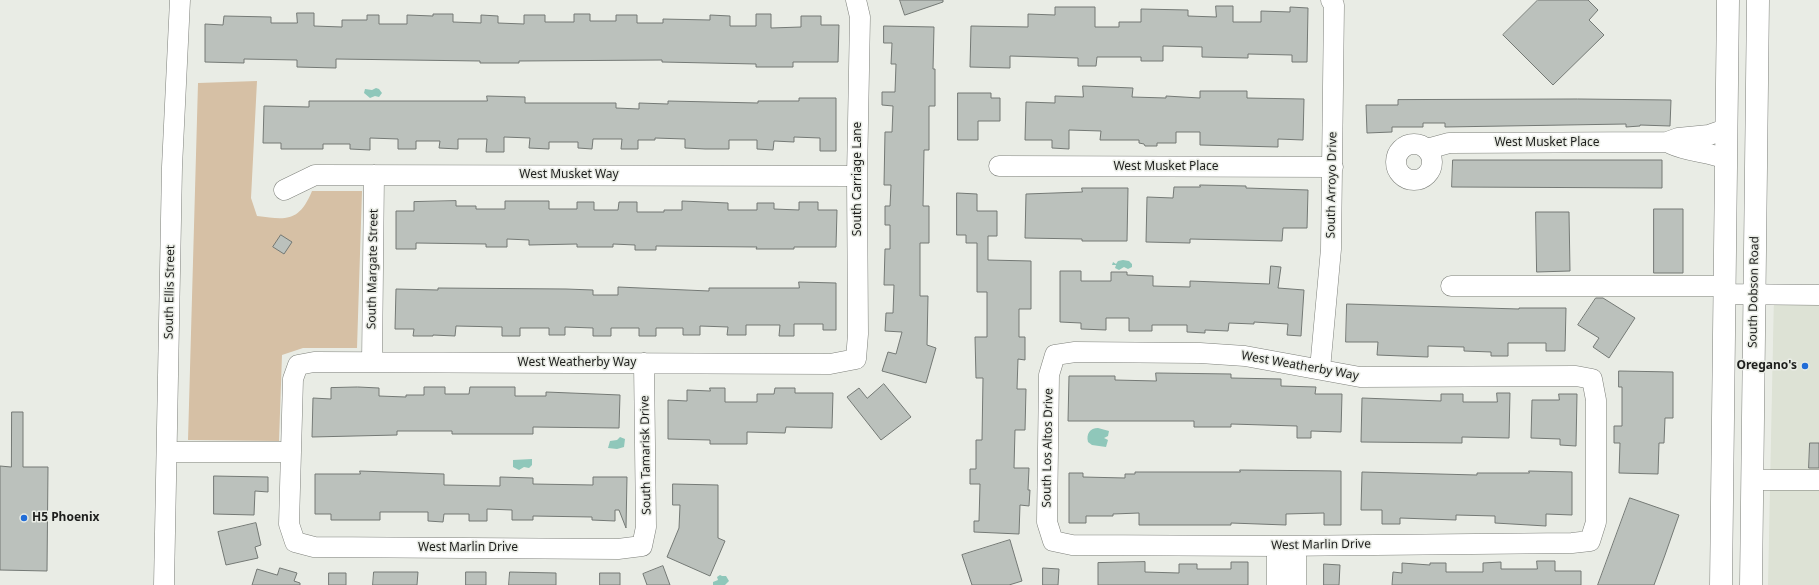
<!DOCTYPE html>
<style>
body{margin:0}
canvas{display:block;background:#e9ece5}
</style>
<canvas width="1819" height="585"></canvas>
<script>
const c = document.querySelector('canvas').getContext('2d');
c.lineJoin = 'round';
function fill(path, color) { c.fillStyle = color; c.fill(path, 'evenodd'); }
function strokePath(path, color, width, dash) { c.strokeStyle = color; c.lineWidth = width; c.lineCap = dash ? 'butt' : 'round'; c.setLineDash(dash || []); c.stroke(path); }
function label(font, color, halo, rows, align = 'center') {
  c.font = font + ' "Noto Sans",sans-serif'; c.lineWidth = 3; c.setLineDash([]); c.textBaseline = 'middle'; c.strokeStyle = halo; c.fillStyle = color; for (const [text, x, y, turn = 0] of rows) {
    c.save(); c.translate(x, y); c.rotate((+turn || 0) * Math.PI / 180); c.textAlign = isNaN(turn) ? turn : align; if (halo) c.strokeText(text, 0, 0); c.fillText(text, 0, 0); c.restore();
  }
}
const built = new Path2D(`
 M1774,294L1819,295V585H1768Z`);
const green = new Path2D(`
 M257,81L251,198L257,216C287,220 299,222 312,191H362L357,348H303L282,355L279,441L188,440L198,83Z`);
const water = new Path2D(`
 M376,88L379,89L382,93L379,97L375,96L370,98L364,93L365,89L372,90Z
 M1123,260L1129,261L1132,264V267L1128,269L1124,267L1119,270L1115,268L1116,265H1112L1113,262L1116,264L1118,261Z
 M1098,428L1109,431L1108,436L1104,438L1108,440L1106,447L1092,445L1088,442C1086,434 1090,428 1098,428Z
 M620,437L625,439L624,447L617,449L608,448L610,441L617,440Z
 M532,459V465L529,468L524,467L519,470L513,467V460Z
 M720,575L722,576H726L729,581L725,585H713V582L718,580L717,577Z`);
const building = new Path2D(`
 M900,0H943V2L905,15Z
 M1538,0H1588L1598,10L1589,20L1604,35L1553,85L1503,35Z
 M1216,6H1233V22H1261V11L1290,12V7L1308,8L1307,62H1292V55L1248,54V58L1202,57V47L1163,46V61H1141V57H1097L1096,66H1078V58L1010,56V68L970,67L971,26L1028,27V14L1055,15V7H1095V27H1119V22H1141V9L1188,10V16L1216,17Z
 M297,13H314V26L342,27V20H367V15H379V24H407V15L433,16V14H453V22L481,23V15L498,16V23L524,24V15H545V22H574V14H590V21H616V15H637V23H663V19L710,20V15L730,16V26H756V14H771V28L801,27V16H821V25H839L838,62H793V67H756V64L662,62V60L519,61V63H480V61L336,59V68L297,67V60L244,59V63L205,62V24L223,25L224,16L271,17V23H297Z
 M884,26L934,27L933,69H935V106H929V150H924L923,206H929V243H920V296H928L927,345L936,348L926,383L882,371L888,352L896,354L902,332L885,331L886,313H893L894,285H884L885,249H890V225H885V206H890L891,185H884L885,132H892L893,106L882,105V92H895L896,64H891L892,43H884Z
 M1083,86L1133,88L1132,97L1166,98V96L1200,98V91H1247V98L1304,99L1303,140L1278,139V147L1200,145V132H1176V143H1157V146H1145L1144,144L1139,143V140H1100L1101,131L1069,130V149L1052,148V140H1025L1026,102L1055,103V96L1083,97Z
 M958,93H991V98H1000V121H978V140H958Z
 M487,96L525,97V103H616V108L639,109V103L668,104V101L758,103V101H799V98H836V151H820V138L794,137V142L774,141L773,150L757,149V140H729V149H705L685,148V139L655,138V140H638V149H621L622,139H593L592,149L578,148V142H549V149L529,148L530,138L504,137V152H486L487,139H458V149L439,148L440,141H416V149H398V139L370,138V150L350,149V144H323V149H281V143H263L264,106L309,107V101H487Z
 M1578,99L1671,100L1670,126L1640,125V126L1626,127V124L1445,127V123H1423V127H1392V132L1367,133L1366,105H1398V100Z
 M1453,160H1662V188L1452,187Z
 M1200,185L1246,186V188L1308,190L1307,228H1283L1282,241L1190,239V243L1146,242L1147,197L1173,198L1174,187H1200Z
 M1082,188H1128L1127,241H1082V239L1025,238L1026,194L1082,192Z
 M957,193L977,194V211H997V236H988V260L1031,261V309H1019V337H1025V360L1018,359L1017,389H1026L1025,430H1015L1014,468H1029L1028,490H1030L1029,506L1020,505L1019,534L974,532V521H979L980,484H970V469H976V440H982L983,378H976L975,337H987V292H977V243H966V235H957Z
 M456,201V206H476V209H505V201H549V209H577V202H594V210H618L619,202H637V212H664V210H682V201L728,203V210H757V203H774V209L799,210V202H818V210H837L836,247H794V249H756L757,247L656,246V250H635V245L613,244V247H577V244L529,245V240L507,239V247H486V244L416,243V249H396V211H414V202Z
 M1654,209H1683V273H1654Z
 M1536,212H1569L1570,271L1537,272Z
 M281,235L292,242L284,254L273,247Z
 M1271,266L1281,267L1278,288L1304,290L1301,336L1287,335L1288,324L1254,322V324L1229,323L1228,331L1205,330V333L1187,332V325H1152V331H1129V318H1106V330L1081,329V323L1060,322V271H1081V281H1111V272H1127V275L1153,276V286L1190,287V281L1269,284Z
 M799,282L836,283V330H823V324H794V336H779L780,325H746V335H727L728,327L700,326V335H683V328H656V336H639V328H611V336H593V328L565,327V335H549V328H520V336H502V327L456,326L455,336L433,335V336H413L414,329H395L396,289L438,290V288L566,289L593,290V295H618V287L709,291V288H799Z
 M1596,298H1603L1635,318L1609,358L1593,347L1599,338L1578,325Z
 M1347,304L1519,309V308H1566L1565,351H1546V343H1508V356H1491V352L1464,351V347L1428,346V357L1377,355L1378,342H1346Z
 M1619,371L1673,372V418H1665L1664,443H1659L1658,474L1619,473L1620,443H1614V426H1622V387H1619Z
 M1156,373L1231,374V378L1281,379V386L1316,387L1315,394H1342L1341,432L1311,431V438H1297V426L1231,424V427H1194V421H1068L1069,376H1115V380L1156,381Z
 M884,384L911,417L881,440L847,397L859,388L867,398Z
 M358,387L379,388V396L406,397V395H424V387H445V394H469L470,387H515V396H546V392L620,395L619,428L533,427V434H452V431H397V435L312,437L313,398L331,399V388Z
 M710,388H725V402H757V394H774L775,388H795V393H833L832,428L786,427L785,433L747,432V444H710V440L668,439V400L687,401V390L710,391Z
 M1497,393H1510L1509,438L1462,437V443L1361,442L1362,398L1441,401V394H1463V402H1497Z
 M1559,394H1577L1576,446L1560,445V439L1531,438L1532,400H1559Z
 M12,412H23V467H48L47,571L0,570V466L11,467Z
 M1810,443H1819V468H1809Z
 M1240,470L1341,471V525H1324V513L1286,514V525L1231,523V525H1139V513L1113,514V516H1086V523H1069V473H1083V477L1125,478V474H1135V472H1240Z
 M360,471L444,474V485L500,486V477L533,478V484L593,485V477H627L626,528L619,510H615V521L592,520V517L533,516V520H512V510L487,509V521H469V514H444L443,522L428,521V512H380V520H331V514H315V474H360Z
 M1529,471L1572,472V515L1546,514V526L1495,523V516L1456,515V520L1400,518V524H1382V510H1361L1362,472L1477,475V473H1529Z
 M214,476L268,477V492L255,491L254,515L214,514Z
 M673,484L718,485V538L725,541L710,576L667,557L679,528L680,505H673Z
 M1630,498L1679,515L1665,555L1654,585H1598Z
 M256,523L261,545L255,547L258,558L226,565L218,532Z
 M1010,540L1022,581L1009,585H972L962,555Z
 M1537,561H1555V571H1581V585H1392L1393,572L1402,573V563L1430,565V563H1446V572H1483V563L1501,562V569H1537Z
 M1145,562V572L1179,573V564H1197V569H1231V562H1248V585H1098V563Z
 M1324,564L1340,565L1339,585H1324Z
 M663,566L670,585H647L643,574Z
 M280,568L297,573L294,581L300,583V585H252L257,569L277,575Z
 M1043,568L1059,569L1058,585H1043Z
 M374,572H418L417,585H373Z
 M466,572H486V585H466Z
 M510,572L556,573V585H509Z
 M329,573H346V585H329Z
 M600,573H620V585H600Z`);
const minor = new Path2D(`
 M1396 162a18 18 0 1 1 36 0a18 18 0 1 1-36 0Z
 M1671,144C1688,152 1708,152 1726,159
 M1427,149L1449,143L1667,142L1678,138L1709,135L1726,129
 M999,166L1333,167
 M284,190L315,175L857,176
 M1451,286H1724
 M1724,294L1819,295
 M1075,352L1200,353L1245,356L1360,377L1576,376L1592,379L1596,400V522L1590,541L1572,543L1277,546L1072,545L1053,541L1047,522L1049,375L1055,355Z
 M372,362L374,175
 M644,363L646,527L642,546L618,549L314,547L295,542L289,524L293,379L298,365L314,362L830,364L856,359L858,334L857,176L860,17L856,0
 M1320,369L1331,249L1334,5L1331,0
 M167,452H291
 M1752,480H1819
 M1296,546V585
 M164,585L172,167L180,0
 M1277,585V546`);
const major = new Path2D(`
 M1721,585L1728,0
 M1751,585L1758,0`);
const markers = [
 [1805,366,4,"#216dd8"],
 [24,518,4,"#216dd8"]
];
const streetNames = [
 ["West Musket Place",1547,143],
 ["West Musket Place",1166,167],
 ["West Musket Way",569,175],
 ["South Carriage Lane",858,179,-90],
 ["South Arroyo Drive",1332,185,-89],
 ["South Margate Street",373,269,-89],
 ["South Ellis Street",170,292,-89],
 ["South Dobson Road",1754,292,-89],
 ["West Weatherby Way",577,363],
 ["West Weatherby Way",1300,366,10],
 ["South Los Altos Drive",1048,448,-89],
 ["South Tamarisk Drive",646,455,-91],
 ["West Marlin Drive",1321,545,-1],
 ["West Marlin Drive",468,548]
];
const poiNames = [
 ["Oregano's",1797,366],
 ["H5 Phoenix",32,518,"left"]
];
fill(built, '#dde2d5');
fill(green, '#d6c0a5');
fill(water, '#8fc7ba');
fill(building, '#bbc1bc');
strokePath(building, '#747975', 1);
strokePath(minor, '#7e807b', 21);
strokePath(major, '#7e807b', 23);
strokePath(minor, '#fff', 20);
strokePath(major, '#fff', 22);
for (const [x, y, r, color] of markers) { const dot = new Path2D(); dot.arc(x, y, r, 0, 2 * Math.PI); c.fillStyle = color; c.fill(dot); strokePath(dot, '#e9ece5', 1.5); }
label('12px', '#1d1e1c', '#e9ece5', streetNames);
label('bold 12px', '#1d1e1c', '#e9ece5', poiNames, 'right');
</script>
